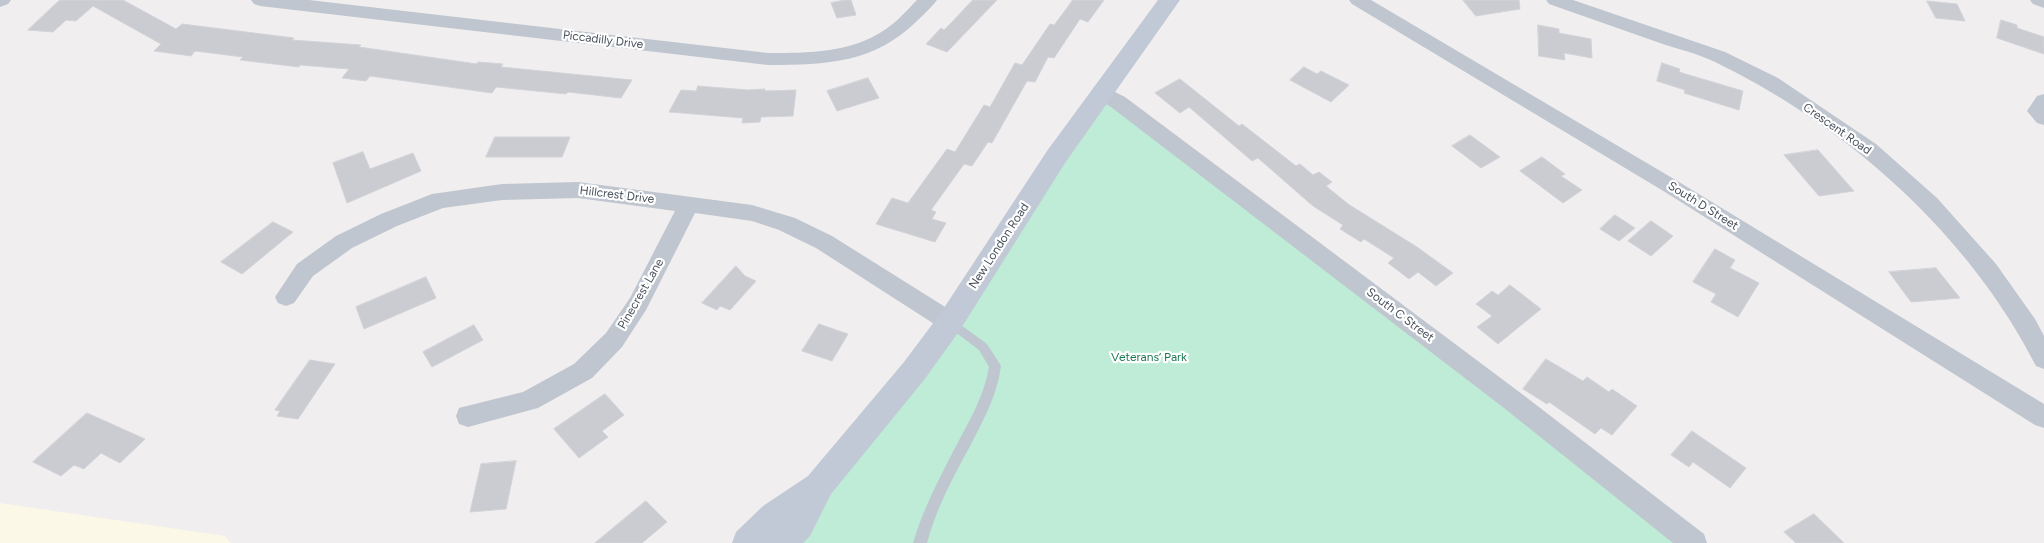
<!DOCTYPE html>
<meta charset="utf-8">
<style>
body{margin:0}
canvas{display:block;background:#f0eeee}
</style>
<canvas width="2044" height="543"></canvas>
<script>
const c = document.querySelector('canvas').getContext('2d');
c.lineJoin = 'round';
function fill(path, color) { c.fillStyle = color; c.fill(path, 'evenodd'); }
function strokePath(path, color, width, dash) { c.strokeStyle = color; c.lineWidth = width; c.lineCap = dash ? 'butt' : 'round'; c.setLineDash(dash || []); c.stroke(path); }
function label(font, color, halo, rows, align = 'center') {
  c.font = font + ' Figtree,sans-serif'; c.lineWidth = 4.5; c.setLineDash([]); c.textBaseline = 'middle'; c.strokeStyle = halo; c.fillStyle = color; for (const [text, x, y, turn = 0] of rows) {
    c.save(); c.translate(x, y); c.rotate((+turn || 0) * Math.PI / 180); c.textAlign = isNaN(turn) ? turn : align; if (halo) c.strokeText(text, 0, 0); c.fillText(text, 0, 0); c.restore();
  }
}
const commercial = new Path2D(`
 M0,503L225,536L231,543H0Z`);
const green = new Path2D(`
 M1101,92L1694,543H783Z`);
const building = new Path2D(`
 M60,0H123L176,29L182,24L294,38L292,40L361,45L359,47L477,64L478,62L503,64L501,67L632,80L621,98L568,92L566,94L496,87L492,93L370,76L366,81L342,78L349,69L300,65L299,67L240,60L243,57L195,51L191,56L154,51L161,44L93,6L76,21L66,20L53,32L28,30Z
 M845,0H851L856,15L837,18L831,3Z
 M973,0H997L947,52L926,44L941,28L944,30Z
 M1073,0H1104L1088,22L1080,19L1054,58L1048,57L1035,82L1027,81L992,143L988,142L972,166L964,164L931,210L936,212L932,219L946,223L935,242L876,224L892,198L908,203L947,149L955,152L984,105L990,107L1015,63L1022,65L1050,24L1054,25Z
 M1463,0H1519L1520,9L1476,16Z
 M1927,1L1957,4L1965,21L1936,18Z
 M2001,20L2017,25V28L2044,37V54L1997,38Z
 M1538,25L1559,29V33L1591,39L1592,58L1564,53L1565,60L1539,56Z
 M1662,63L1680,69L1679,72L1743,91L1739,110L1684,93L1685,90L1657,81Z
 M1304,67L1317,74L1321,71L1349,85L1331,102L1290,80Z
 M868,78L879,98L837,111L827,91Z
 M1180,79L1239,126L1242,124L1296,166L1300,164L1313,175L1319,172L1332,182L1326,186L1348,204L1417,247L1453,273L1436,286L1418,272L1409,279L1388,263L1394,258L1364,239L1361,242L1340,229L1343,225L1313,206L1258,158L1252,161L1189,107L1180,113L1155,93Z
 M698,86L748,90L765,89V91L796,90L793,116L761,117L760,122L742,123L743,118L669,112L681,90L696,91Z
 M1470,135L1500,157L1481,168L1452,146Z
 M495,137H570L562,157H486Z
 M1818,150L1854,191L1819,196L1784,155Z
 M363,152L370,169L413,153L421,171L347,203L333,163Z
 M1542,157L1565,174L1561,176L1582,190L1563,203L1520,171Z
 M1615,215L1635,228L1619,241L1600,229Z
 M1651,221L1673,236L1651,256L1628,241Z
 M273,222L293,232L242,274L221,262Z
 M1715,249L1735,260L1730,268L1759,283L1738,317L1711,302L1716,294L1693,282Z
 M736,266L745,276L756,281L730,310L720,306L717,310L702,303Z
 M1936,268L1960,298L1911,302L1889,272Z
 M426,277L436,298L364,329L356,307Z
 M1510,285L1541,309L1498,344L1477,327L1492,316L1476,304L1492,291L1498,295Z
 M819,324L848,334L832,361L802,351Z
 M474,325L483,340L432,367L423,352Z
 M1546,359L1583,381L1587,377L1609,392L1612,389L1637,406L1612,435L1601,428L1595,434L1549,402L1547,404L1523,389Z
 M310,360L335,364L298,419L277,416L280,411L275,410Z
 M605,394L624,415L602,431L608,437L579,458L554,429Z
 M87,413L145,439L120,463L101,453L84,469L74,465L61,476L33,462Z
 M1692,431L1746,468L1730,488L1693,462L1689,467L1671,455Z
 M516,461L506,509L470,512L481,464Z
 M646,501L667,522L642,543H595Z
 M1814,514L1844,543H1796L1784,532Z`);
const lane = new Path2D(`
 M950,317L987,344L1001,366C997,396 983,421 969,448C952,479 936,509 927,543H913C923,509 939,479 955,448C969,421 984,397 989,367L979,350L946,325L944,322L946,319Z`);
const street = new Path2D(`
 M0,0H11L8,4L0,7Z
 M251,0H309L768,53C809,53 851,53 886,29C898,21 907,10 917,0H937C932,7 925,13 918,20C875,63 827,65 768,65L260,6L254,4Z
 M1349,0H1371L1679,182L2044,404V428L2035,425L1665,192L1352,4Z
 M1546,0H1573L1725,52L1778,78L1876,144L1937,198L1996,264L2035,319L2044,336V369L2036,366C1969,234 1846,125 1713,61C1696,53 1677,49 1660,43C1623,30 1586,17 1549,4Z
 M2030,0H2044V8L2033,4Z
 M1101,85L1125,97L1522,394L1704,534L1707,543H1673L1504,408L1111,107L1094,97L1091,92L1094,87Z
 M2044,94V125L2037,123L2027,111L2037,96Z
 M578,182L752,205L795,218L832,236L958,315L962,322L958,329L950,331L942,329L816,248L779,230L752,221L695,213L646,310L622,347L592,378L538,408L468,427L459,424L456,416L459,408L523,392L574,364L606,333L630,298L675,211L578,198L502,200L443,208L397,226L352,248L313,276L294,303L286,306L278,303L275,297L297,264L336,236L381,214L432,194L502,184Z`);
const secondary = new Path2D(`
 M1158,0H1180L1065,163L960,330L924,380L831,494L810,536L803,543H732L736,532L763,506L808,476L904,362L940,314L1047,151Z`);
const streetNames = [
 ["Piccadilly Drive",603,40,7],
 ["Crescent Road",1837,129,35],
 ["Hillcrest Drive",617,195,7],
 ["South D Street",1703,206,32],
 ["New London Road",999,246,-57],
 ["Pinecrest Lane",641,294,-60],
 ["South C Street",1400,315,37]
];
const parkNames = [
 ["Veterans’ Park",1149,357]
];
fill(commercial, '#fbf8e7');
fill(green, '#beecd6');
fill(building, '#cbccd2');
strokePath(building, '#d2d3d9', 1);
fill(lane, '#bfc6cf');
fill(street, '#bfc6cf');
fill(secondary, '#c1c9d6');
label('12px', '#474f5a', '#fff', streetNames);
label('12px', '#1b7855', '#fff', parkNames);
</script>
